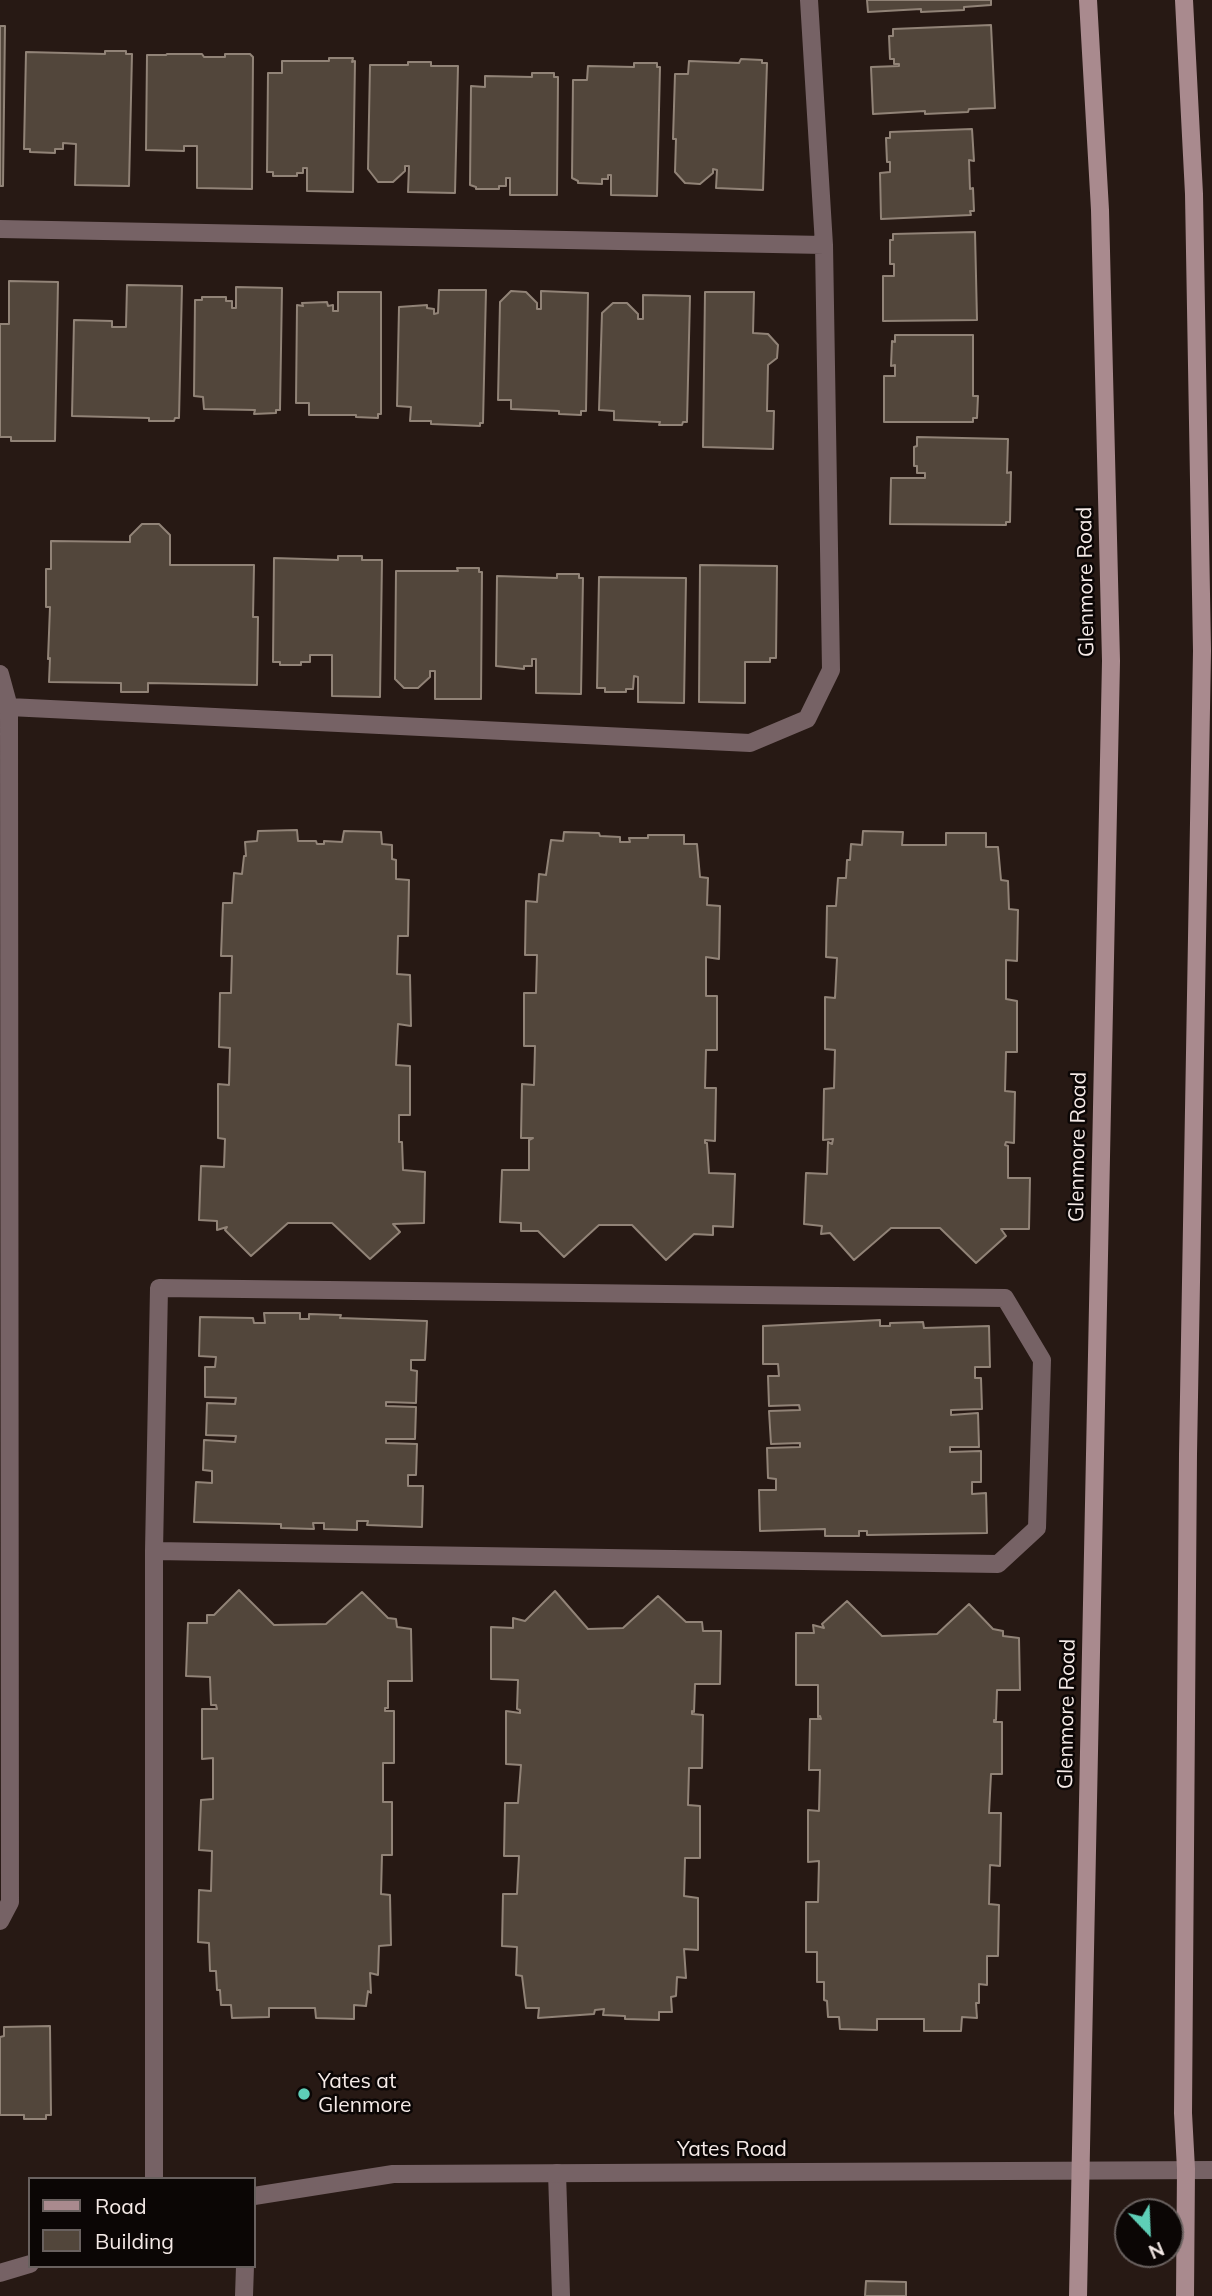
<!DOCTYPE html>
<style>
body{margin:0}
#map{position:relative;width:1212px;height:2296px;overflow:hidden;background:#271914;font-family:Mulish,sans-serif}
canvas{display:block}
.legend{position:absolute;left:28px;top:2177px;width:228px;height:91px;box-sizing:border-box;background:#0b0605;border:2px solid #69615f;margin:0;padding:9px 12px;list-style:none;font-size:21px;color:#f5eae7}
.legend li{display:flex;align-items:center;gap:14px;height:35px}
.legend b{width:35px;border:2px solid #69615f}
.north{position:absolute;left:1114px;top:2198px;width:70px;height:70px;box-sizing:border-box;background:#0b0605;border:2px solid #69615f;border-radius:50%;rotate:157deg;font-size:19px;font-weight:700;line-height:28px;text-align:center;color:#f5eae7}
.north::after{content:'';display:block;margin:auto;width:24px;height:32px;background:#5eceb7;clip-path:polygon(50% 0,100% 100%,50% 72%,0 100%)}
</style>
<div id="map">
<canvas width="1212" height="2296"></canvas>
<ul class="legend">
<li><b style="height:9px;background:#a98a8e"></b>Road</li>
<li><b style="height:19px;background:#52463b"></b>Building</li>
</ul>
<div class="north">N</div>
</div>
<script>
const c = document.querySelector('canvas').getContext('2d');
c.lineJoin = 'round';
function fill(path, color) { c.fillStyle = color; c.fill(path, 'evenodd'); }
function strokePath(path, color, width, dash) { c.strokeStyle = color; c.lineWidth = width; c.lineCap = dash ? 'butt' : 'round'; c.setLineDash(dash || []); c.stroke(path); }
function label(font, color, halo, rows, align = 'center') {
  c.font = font + ' Mulish,sans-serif'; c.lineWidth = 5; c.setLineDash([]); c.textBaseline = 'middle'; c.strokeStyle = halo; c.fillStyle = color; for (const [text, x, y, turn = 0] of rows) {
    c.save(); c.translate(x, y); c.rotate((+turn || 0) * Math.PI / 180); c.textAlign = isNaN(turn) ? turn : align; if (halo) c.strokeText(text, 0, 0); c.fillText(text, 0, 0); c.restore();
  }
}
const building = new Path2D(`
 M867,0H991V5L964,7V10L921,12V9L868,12Z
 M991,25L995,108L969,109L968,112L925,114V111L873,114L871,67L899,66V64H894V59H890L889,36H893V29Z
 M0,26H5L3,186H0Z
 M105,51H126V54H132L129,186L75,185L76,144L63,143V149H55V153L30,152V149H24L26,52L105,54Z
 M167,54H202L204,57H225V54H250L253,57L252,189L197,188V146H184V151L146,150L147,55H166Z
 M329,58H353L352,62L355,61L353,192L307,191V168H303V173H297V176H273V172H267L268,73H282V61H329Z
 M741,59L762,60V63H767L763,190L716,188L717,170L713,169V173L700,184L685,183L675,172L676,139H673L675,74H688L689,61L739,63Z
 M408,62H431V66H458L455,193L408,192L409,166H405V171L393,182H378L368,169L370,65H408Z
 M634,63H657V67H660L657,196L611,195V175H608V179H602V184L578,183V181L572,178L573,80H587L588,66L634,67Z
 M532,73H554V77H558L557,195H510V178H506V186H499V189H476V187L470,185L471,86L485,87V76L532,77Z
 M972,129L974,161L969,160L970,189L973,188L974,211H970L971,215L881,219L880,173L890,172V162H887L886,138H890V132Z
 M975,232L977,320L883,321V276H894V264H890V240H893V234Z
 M9,281L58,282L55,441H11V437H0V324H9Z
 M127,285L182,286L179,418H175L174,421H149V418L72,416L74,320L112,321V327H126Z
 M236,287L282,288L280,410H276V413L254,414L255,410L204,409L203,397L194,396L195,300H202V297H226V301H232V308H236Z
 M439,290H486L483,423H480V426L431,424V421H410L411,407L397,406L399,307L427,305V308L434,309V314L438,313Z
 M511,291L526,292L537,303V309H541V291L588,293L586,411H581V415L559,414V411L511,409V400H498L500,302Z
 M338,292H381V414H378V418L356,417V415H309V403H296L297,305L303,306L302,303L327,302L328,306L333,305V311H338Z
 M705,292H754L753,333L768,334L778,345L777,358L768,365L767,411H774L773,449L703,447Z
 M643,295L690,296L687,422H683L682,425H659L660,422L614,420V411L599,410L602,313L613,303H627L638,314V319H643Z
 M895,335H973V396H978L977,418H973V422H884V376H895V365L891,366L892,341L895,342Z
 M917,437L1008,439L1007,473L1011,472L1010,522H1006V525L890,524L891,478H925V473H917V466H914V447L917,446Z
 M142,524H159L170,535V565H254L253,617H258L257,685L148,683V692H121V683L49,682L50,658L48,659L50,607H46V569H51V541L130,542V536Z
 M338,556H362V560H382L380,697L332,696V655H310V662H301V665H280V662H273L274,558L338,560Z
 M700,565L777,566L776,658H770V662H745V703L699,702Z
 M457,568H479V572H482L481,699H435V671H430V677L418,688H404L395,679L396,571H458Z
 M557,574H579V578H583L581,694L536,693V659H532V666H524V669L496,666L497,576L557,578Z
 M599,577L686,578L684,703L638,702V677L634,676L633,689H626V692H605V688H597Z
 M297,830L298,841H316L317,844H324V841L342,842L344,831L381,832L382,844L392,845V859L396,860V879L409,880L408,936H398L397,974L410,975L411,1026L398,1024L396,1065L410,1066V1115H399V1142H402L403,1170L425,1172L424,1223L393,1224L400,1232L370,1259L332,1223H288L251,1256L225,1230L227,1227L217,1230V1221L199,1220L201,1166L224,1167L225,1139L218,1138V1084L229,1085L230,1048L219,1047L220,993H231L232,956H221L223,903H232L234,873L242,874L244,856H246L245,842L257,841L258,831Z
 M863,831L903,832L902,845H946V833H986V847H998L1001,880L1008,881L1009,909L1018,910L1017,961L1006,960V999L1017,1001V1052H1006L1005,1091L1015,1092L1014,1143L1006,1142L1005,1145L1008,1146V1178H1030L1029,1229H1001L1006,1236L976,1263L940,1228H891L854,1260L830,1233L821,1234L822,1226L804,1224L806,1173L827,1174L828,1142L832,1144L833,1139L823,1140L824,1089L834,1088L835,1050L825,1049V997L835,998L837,958L826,957L827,906H836L838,878H846L847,860H850L851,844L862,845Z
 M564,832L599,833L600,836L620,837V842H630L629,838H648V835H684V844H697L700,877L708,878L707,905L720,906L719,959L706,957V996H717V1050H706L705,1088H716L715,1141L705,1140V1143H707L709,1173L735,1174L733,1227L713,1226V1235L694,1234L666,1260L632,1225H599L564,1257L538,1231H521V1223L500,1222L502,1170H529V1140L533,1138H521L522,1084L534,1085L535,1046H524V993H536L537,955H525L526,901L537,902L539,874L546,875L551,840L563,841Z
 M264,1313H300V1319H309V1314L341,1315L340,1318L427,1321L425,1360H411V1370L417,1371L416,1403L386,1402V1406L416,1407L415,1439H386V1443L417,1444L416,1475H408V1486H423L422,1527L367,1525L368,1521H357V1530L324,1529V1523H313L314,1529L281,1528V1524L194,1522L196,1482L212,1483V1471L203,1470L204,1440L235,1442L236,1436L206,1435L207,1403L235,1404L236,1398L205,1397V1367H215L216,1357L199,1356L200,1317L253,1318L254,1323H265Z
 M880,1320V1326H890V1323L923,1322L924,1328L989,1326L990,1367H975V1378H981L982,1409L951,1410V1415L978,1413L979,1447H950V1452L981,1451V1482H972V1494L986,1493L987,1533L867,1535V1531H859V1536H825V1529L760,1531L759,1490H776V1479L768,1478L767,1448L800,1447V1443L771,1444L769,1411L800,1410L799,1405L769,1406L768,1376H779L778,1364H763V1326Z
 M239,1590L274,1625L326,1624L362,1592L388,1618L396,1619L397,1627L411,1629L412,1681H388V1708H385V1711H394V1763H383V1802H392V1855H382L381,1894L390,1895L391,1945L379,1946L378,1975L370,1973L371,1993L368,1991L366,2006L354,2005V2019L316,2018L315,2008H269V2017L232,2018L231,2005H221L220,1990H217L216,1971H210L209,1943L198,1942L199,1890L211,1891L212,1851L199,1850L201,1800L213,1799V1758L202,1759V1709H217L216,1705H211L210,1677L186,1676L188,1623H207V1615H214Z
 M555,1591L588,1629L623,1628L658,1596L686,1622H702L703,1631H721L720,1684H695L694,1712L692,1711V1714L703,1715L702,1768H689L688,1805L700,1806V1858H685L684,1896L698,1898V1950L684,1949L686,1978L677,1977L676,1996L671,1997L672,2012H659V2020L625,2019V2016L603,2015L604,2009L595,2010L594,2014L538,2018L539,2008H526L522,1976L516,1975L517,1947L502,1946L503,1894H517L519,1856H504L505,1803H518L521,1765L506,1764V1711L520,1713V1710L517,1709L518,1680L491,1679V1627L513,1628V1618L525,1621Z
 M847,1601L882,1636L937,1634L969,1604L993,1629L1003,1631V1636L1019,1638L1020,1690H997L996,1720H994V1722H1002V1774H991L989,1813H1001L1000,1866L990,1865L989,1904L999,1905L998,1956H987V1985L979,1984V2003H976L977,2018L962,2017L961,2031H924V2019H877V2030L840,2029L839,2017H828L827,2001L824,2000V1982H817V1952H806V1902H818L819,1861L808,1862V1810L819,1811L820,1770H809L810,1719H821L820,1716L818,1717V1685H796V1633H814L813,1625L824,1628L822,1624Z
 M50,2026L51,2115H46V2119H24V2115H0V2037L4,2036V2027Z
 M866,2281L906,2282V2296H865Z`);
const service = new Path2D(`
 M0,229L824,245
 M0,674L9,707
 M154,1551L998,1564L1037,1528L1042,1360L1005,1298L159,1288L154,1551V2179
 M0,1921L10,1902L9,707L750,743L807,719L831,670L824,245L809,0
 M557,2173L561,2296
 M244,2296L245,2266`);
const minor = new Path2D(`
 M254,2196L393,2174L1212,2170
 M0,2273L30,2264`);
const secondary = new Path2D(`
 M1184,0L1194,194L1202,651L1188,1454L1183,2113L1186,2169L1185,2296
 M1078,2296L1111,661L1100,210L1088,0`);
const markers = [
 [304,2094,7,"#5eceb7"]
];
const streetNames = [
 ["Glenmore Road",1086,582,-91],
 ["Glenmore Road",1078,1147,-89],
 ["Glenmore Road",1067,1714,-89],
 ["Yates Road",732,2150]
];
const poiNames = [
 ["Yates at",318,2082],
 ["Glenmore",318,2106]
];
fill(building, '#52463b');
strokePath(building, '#918377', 2);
strokePath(service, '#766265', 18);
strokePath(minor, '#766265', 18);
strokePath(secondary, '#a98a8e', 18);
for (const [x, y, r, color] of markers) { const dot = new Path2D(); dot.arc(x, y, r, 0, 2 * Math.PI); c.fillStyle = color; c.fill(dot); strokePath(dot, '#0b0605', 2.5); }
label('21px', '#f5eae7', '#0b0605', streetNames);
label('21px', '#f5eae7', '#0b0605', poiNames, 'left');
</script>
